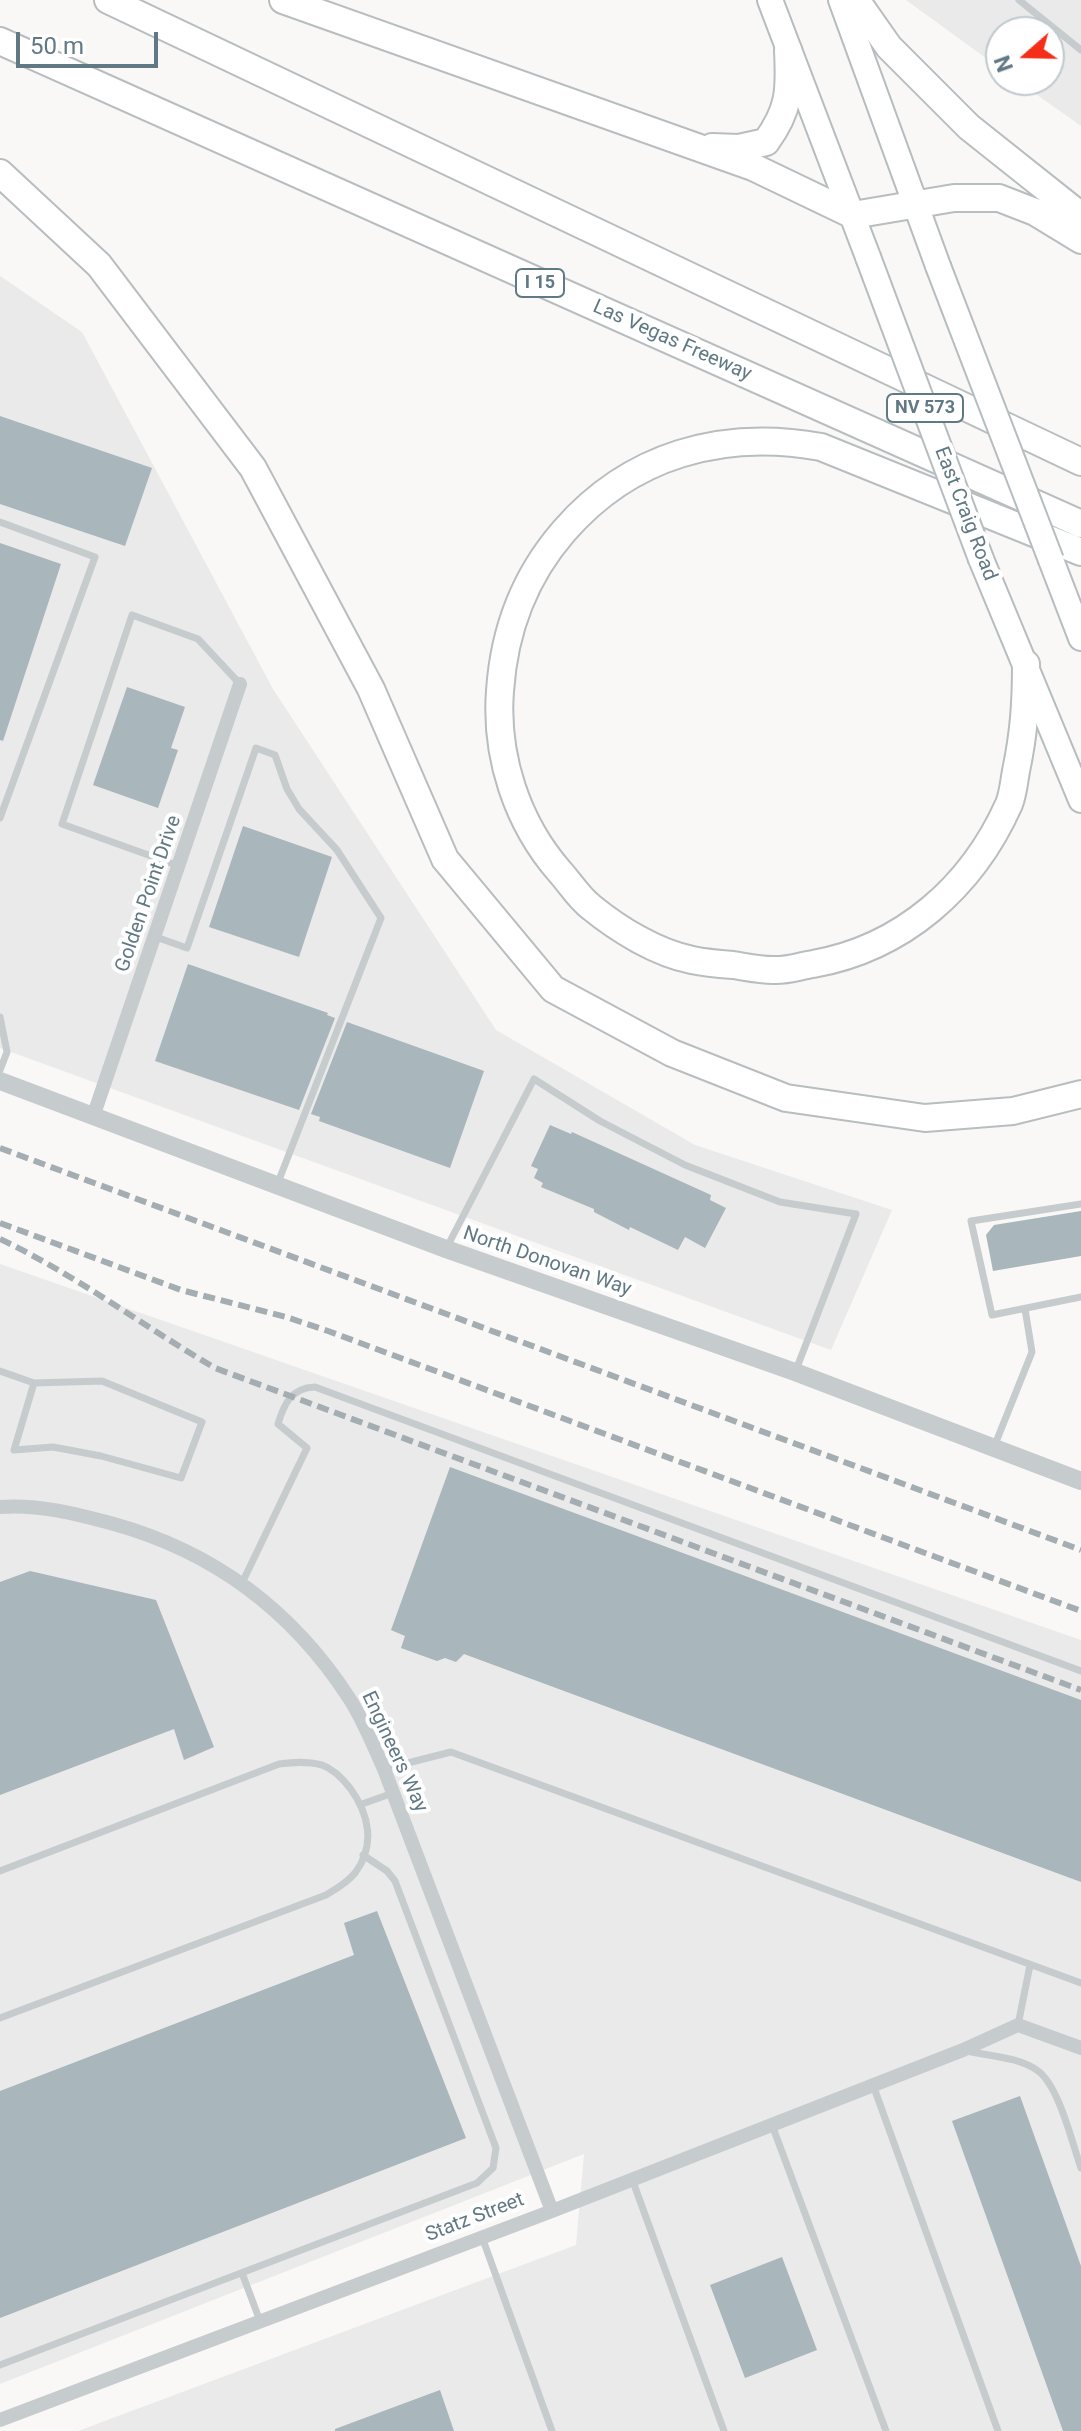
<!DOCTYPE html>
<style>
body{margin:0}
#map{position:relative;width:1081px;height:2431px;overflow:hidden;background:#f9f8f6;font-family:Roboto,sans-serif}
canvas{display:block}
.north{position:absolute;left:985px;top:16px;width:80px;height:80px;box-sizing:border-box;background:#fff;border:2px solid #bfc9ce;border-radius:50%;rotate:250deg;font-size:22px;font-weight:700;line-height:32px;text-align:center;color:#607984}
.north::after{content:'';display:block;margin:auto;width:28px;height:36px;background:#f52e19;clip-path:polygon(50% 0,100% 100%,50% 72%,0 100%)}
.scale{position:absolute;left:16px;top:32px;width:142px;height:36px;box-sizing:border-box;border:4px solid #607984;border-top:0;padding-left:10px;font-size:24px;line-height:28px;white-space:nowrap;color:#607984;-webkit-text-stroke:6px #fff;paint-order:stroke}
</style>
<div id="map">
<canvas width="1081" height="2431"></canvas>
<div class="north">N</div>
<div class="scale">50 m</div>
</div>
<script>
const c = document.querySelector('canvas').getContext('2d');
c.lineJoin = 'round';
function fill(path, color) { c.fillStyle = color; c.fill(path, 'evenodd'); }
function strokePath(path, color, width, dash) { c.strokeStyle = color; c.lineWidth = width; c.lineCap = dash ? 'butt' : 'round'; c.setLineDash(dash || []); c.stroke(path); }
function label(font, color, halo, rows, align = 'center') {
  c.font = font + ' Roboto,sans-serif'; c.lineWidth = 8; c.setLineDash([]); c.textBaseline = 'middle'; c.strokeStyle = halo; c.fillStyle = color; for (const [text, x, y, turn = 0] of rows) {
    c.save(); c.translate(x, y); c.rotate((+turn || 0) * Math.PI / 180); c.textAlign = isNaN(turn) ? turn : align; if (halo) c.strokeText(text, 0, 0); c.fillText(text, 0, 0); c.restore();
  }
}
const built = new Path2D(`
 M906,0H1081V126L1016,80H1049V32H1001V69Z
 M0,276L82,332L273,689L496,1030L695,1145L892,1210L831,1350L0,1048Z
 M0,1264L1081,1640V2431H78L576,2245L584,2154L0,2384Z`);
const building = new Path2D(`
 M0,416L152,468L125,546L0,504Z
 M0,543L61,564L3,741L0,740Z
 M127,687L185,707L171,748L178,750L158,808L93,785Z
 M243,826L332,857L299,957L209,927Z
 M188,964L328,1013L327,1015L335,1018L299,1110L155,1061Z
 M347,1022L484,1071L450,1168L319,1121L320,1117L311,1114Z
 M550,1125L571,1134L572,1132L711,1195L710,1200L726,1208L705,1248L685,1237L678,1250L630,1227L629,1230L594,1212V1209L541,1187L543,1183L534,1178L538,1169L531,1166Z
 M1081,1211V1256L993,1271L986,1235L994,1225Z
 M450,1467L1081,1700V1882L464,1654L456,1662L445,1658L437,1661L401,1648L405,1636L391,1630Z
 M30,1571L156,1600L214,1747L184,1760L174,1729L0,1795V1582Z
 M377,1911L466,2138L0,2318V2091L354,1955L344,1923Z
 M1020,2096L1081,2266V2431H1063L952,2121Z
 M782,2257L817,2350L745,2378L710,2285Z
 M440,2390L454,2431H335V2429Z`);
const service = new Path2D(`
 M1019,0L1081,50
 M0,522L95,557L0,818
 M179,866L62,824L132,615L198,639L240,684
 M156,937L187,948L256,748L275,755L287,789L299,809L337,850L381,918L277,1185
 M0,1017L7,1052L0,1070
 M1081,1204L971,1221L992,1315L1081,1297
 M446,1249L534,1079L600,1121L685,1165L780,1202L856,1214L796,1370
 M0,1371L34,1383L102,1381L202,1422L181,1478L101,1456L53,1447L14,1450L34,1383
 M994,1447L1032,1352L1025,1309
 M242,1583L307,1448L278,1424C284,1404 291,1388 315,1387L1081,1671
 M384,1769L451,1752L1081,1983
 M362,1804L393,1793
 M0,1871L279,1764C294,1762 307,1761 322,1765C333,1769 343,1779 350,1788C369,1814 376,1845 355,1873C347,1883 336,1889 326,1895L0,2018
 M1018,2025L1030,1965
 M967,2051C989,2056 1019,2057 1038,2071C1059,2086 1072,2143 1081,2168
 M873,2085L998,2431
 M772,2125L886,2431
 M632,2179L724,2431
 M482,2237L552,2431
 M242,2273L260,2321
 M0,2365L477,2183L493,2168L496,2148L395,1881L387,1871L363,1855`);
const minor = new Path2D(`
 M93,1117L240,684
 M0,1507C39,1504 77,1514 114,1524C214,1552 292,1610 349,1698C363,1719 373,1745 384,1769L552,2211
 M0,2420L552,2211L963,2050L1018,2025L1081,2048`);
const tertiary = new Path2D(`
 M0,1081L446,1249L795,1372L1081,1481`);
const primary = new Path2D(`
 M770,0L868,257
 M841,0L938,266
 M981,559L1081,800
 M1051,560L1081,638`);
const motorway = new Path2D(`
 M108,0L1081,462
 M283,0L753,167L853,215L954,198H999L1035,212L1081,240
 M856,0L889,47L969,127L1081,216
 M0,41L1081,524
 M712,147L739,148L766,142C790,109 790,90 788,50
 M0,173L99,265L253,468L371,689L445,859L553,989L672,1053L786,1098L925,1118L1013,1111L1081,1094
 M1026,664C1026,703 1024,733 1016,771C1014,782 1013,794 1009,804C972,887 903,948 813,964C800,966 786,971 773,970C760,970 746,967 733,965C719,964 706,963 692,960C657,953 619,930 591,907C579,898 570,883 560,872C517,823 495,756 500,691C504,631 524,577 564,531C630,455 722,429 821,447L1081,552`);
const rail = new Path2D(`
 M0,1148L1081,1550
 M0,1223L181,1290L286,1317L328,1331L1081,1611
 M0,1239C76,1275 143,1326 215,1368L1081,1690`);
const primaryBridge = new Path2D(`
 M868,257L981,559
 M938,266L1051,560`);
const shields = [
 [540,283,48],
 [925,408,76]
];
const shieldNames = [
 ["I 15",540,283],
 ["NV 573",925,408]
];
const streetNames = [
 ["Las Vegas Freeway",672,341,24],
 ["East Craig Road",965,514,69],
 ["Golden Point Drive",149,894,-71],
 ["North Donovan Way",547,1262,19],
 ["Engineers Way",394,1752,65],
 ["Statz Street",475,2218,-21]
];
fill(built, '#e9eae9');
fill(building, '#a9b6bb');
strokePath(primary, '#b6bdc0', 28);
strokePath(motorway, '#b8bdc0', 30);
strokePath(service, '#c6cbce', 7);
strokePath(minor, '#c6cbce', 14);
strokePath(tertiary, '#c6cbce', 18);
strokePath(primary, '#fff', 24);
strokePath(motorway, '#fff', 26);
strokePath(rail, '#a3adb2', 6, [12, 6]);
strokePath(primaryBridge, '#b6bdc0', 28, []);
strokePath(primaryBridge, '#fff', 24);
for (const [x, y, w] of shields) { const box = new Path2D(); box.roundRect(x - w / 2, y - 14, w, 28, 6); c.fillStyle = '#fff'; c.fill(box); strokePath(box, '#607984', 2); }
label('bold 18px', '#607984', null, shieldNames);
label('20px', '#607984', '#fff', streetNames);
</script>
